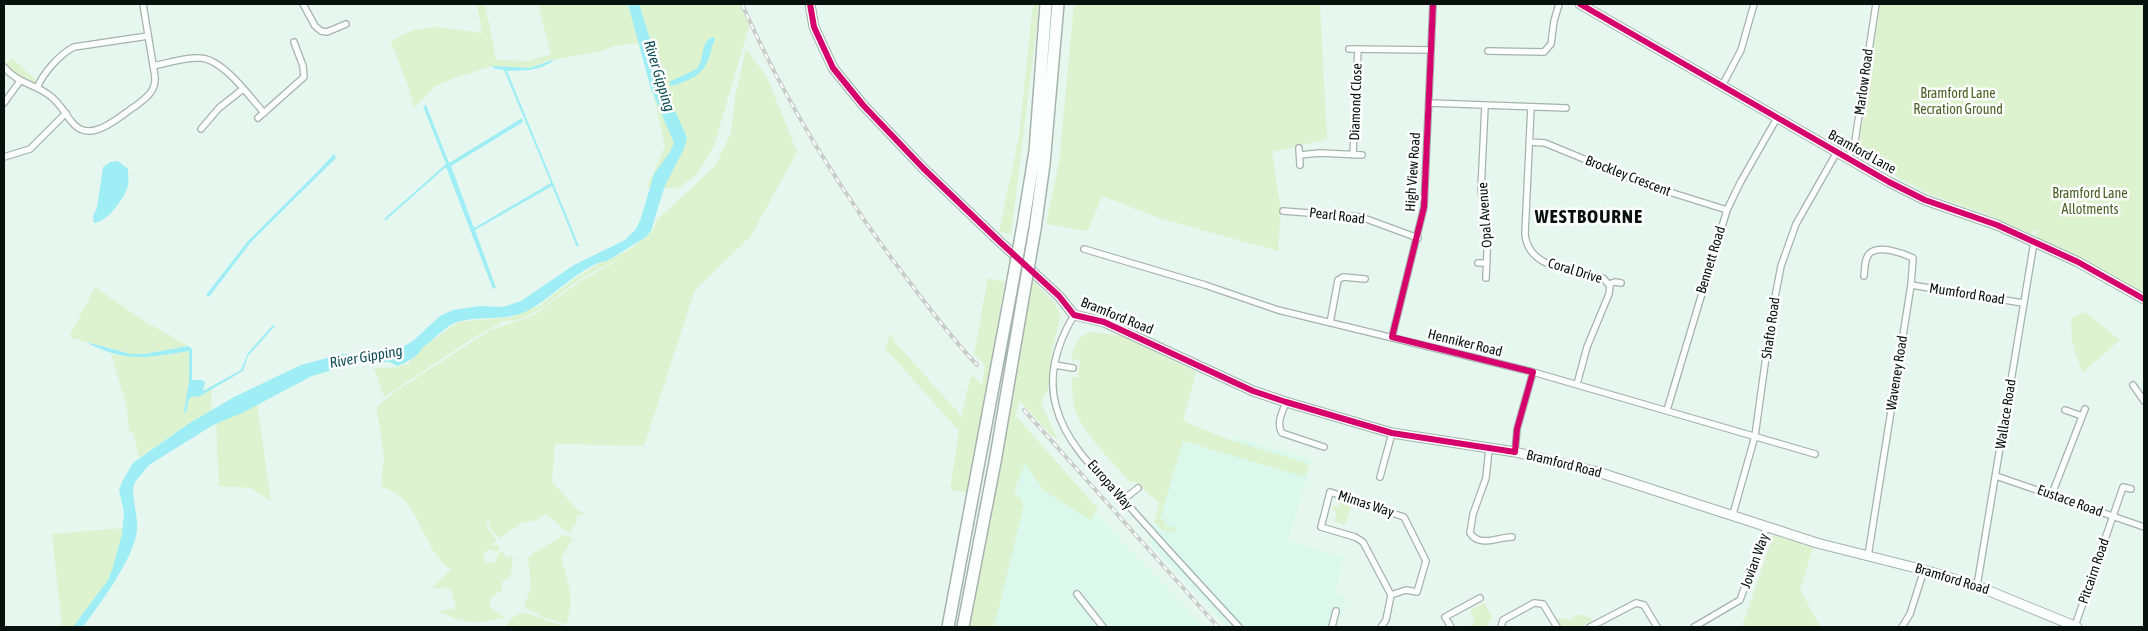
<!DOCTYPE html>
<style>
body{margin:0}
#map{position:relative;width:2148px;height:631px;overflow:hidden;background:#e6f7f0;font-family:"Asap Condensed",sans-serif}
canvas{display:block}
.frame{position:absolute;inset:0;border:5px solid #07120e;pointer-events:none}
</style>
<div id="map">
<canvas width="2148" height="631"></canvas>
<div class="frame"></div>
</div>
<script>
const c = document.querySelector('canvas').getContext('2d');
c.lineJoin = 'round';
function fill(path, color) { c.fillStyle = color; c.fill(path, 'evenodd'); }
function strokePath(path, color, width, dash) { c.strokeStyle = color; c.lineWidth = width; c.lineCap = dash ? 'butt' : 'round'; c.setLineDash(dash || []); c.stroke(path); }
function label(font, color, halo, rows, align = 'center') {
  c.font = font + ' "Asap Condensed",sans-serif'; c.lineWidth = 5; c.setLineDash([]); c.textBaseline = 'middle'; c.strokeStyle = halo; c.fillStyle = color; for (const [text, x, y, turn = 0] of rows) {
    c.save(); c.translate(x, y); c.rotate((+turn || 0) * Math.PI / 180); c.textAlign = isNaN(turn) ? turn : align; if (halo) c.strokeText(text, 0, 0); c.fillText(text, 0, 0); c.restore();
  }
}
const built = new Path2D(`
 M1234,437L1312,460L1288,541L1344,557L1335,594L1347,598L1337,627H1228L1149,542L1154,522L1162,530L1176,529L1163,525L1160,519L1182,441L1229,455Z
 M1027,444L1138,557L1205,627H985Z`);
const green = new Path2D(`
 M477,4H485L496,60L529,61L551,54L538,4H628L639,43L614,46L599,52L549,60L530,68L493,66L454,78L434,87L414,108L409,89L391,41L413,30L438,27L482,33Z
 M634,4H742L750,23L714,146L697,174L678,189L647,187L665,147Z
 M1033,4H1038L1037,25L1011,234L999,232L1019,136Z
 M1074,4H1320L1327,139L1272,152L1281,212L1278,251L1162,219L1102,196L1088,231L1046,224L1059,162Z
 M1880,4H2144V295L2036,236L2037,231L2033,230L2031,234L1993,217L1929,194L1857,156Z
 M746,49L767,77L797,152L751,236L695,290L644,446L555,444L552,482L578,510L585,513L577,516L576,524L570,532L565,531L556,522L545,514L533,522L529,520L526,523L522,522L499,539L490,527L489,521H487V527L497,540L492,544L494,546L497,544L500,549L496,552L491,549L486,551L483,555L485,561L488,563H493L497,560V555L502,551L507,558L513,555L511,576L502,582V590L490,599V607L505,618C479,623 464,625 439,611L456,608L451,589L431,588L451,570C426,551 423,522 404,500C398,493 389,490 381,486L384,456L377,411L378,406L393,393L489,331L534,315L582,280L620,259C607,264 594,271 582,278C558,293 532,324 501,321V323L478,335L384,397L374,368H392L408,364L423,347L458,322L511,317L539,306L575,278L603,261H607L630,249L646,237L653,230L657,220L715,166L731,133L735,97Z
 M12,58L37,81L32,83L14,74L5,63Z
 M988,278L1005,282L968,493L950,490L959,431L885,348L890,334L896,343L953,407L956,408L961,418L970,379L973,376L982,385L985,365L974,354Z
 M1032,280L1054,302L1061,316L1052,350L1048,390L1041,403L1057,438L1053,437L1019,400L1016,416L1098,509L1090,520L1043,490L1025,463L1014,491L1024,504L994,627H967L996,487Z
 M95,287L144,321L188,346L144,354H131L69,337Z
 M2085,312L2120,340L2082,373L2072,342L2071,318Z
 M1092,332L1123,336L1196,372L1183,421L1227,439L1309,464L1305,477L1183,441L1160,519L1165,520L1164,525L1176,528L1173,533L1162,530L1154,522L1159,503L1134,481L1131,483C1114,463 1092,443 1079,419C1072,407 1072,391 1072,377H1078L1080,360L1072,359C1072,347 1079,334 1092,332Z
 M189,351V380L184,412L186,413L189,399L191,397L200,396L212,389L211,411L188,424L139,458L134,434L129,430L127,408L111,354C137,360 163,356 189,351Z
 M257,403L271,501L250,488L219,486L216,423L242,413Z
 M1340,500L1352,504L1345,525L1335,522L1336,512L1333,510V506H1339Z
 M123,528L117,558L108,580L73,627H62L52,534Z
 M564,535L573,538L561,558C568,585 576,597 566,624L543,617L524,607L531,586L528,559L532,554Z
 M1773,535L1813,548L1800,590L1821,627H1742Z
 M1484,603L1493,618L1489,621V627H1469L1475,621L1470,611Z
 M521,613H526L567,627H505L512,618Z
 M1577,614L1592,618L1591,622L1582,627H1561L1556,618L1570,620Z`);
const water = new Path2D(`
 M628,4H639L664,83L669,89L668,95L685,133L687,138L684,149L665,185L651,231L646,237L607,261C586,262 549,300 529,310C507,322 481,315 457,322C445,326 434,340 423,347C417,357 408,362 397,366L390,362H360L312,376L242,413L213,425L149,465L135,482L133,488C133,502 138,516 137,530C135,557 99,605 83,627H73L108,580L113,567L122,534L124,512L119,490L123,480L133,463L188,424L234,397L301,365L342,354H376L400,349L414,340L440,316L453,310L479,306L503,307L521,301L574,265L625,240L636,229L641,218L654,174L670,152L674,143L651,89Z
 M713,37L715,40C712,45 712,49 710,55C704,76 690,80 671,86L669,82L697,69C705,58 700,42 713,37Z
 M555,59C539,72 525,70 507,71L579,246L577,247L552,186L475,230L496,288L493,289L446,167L386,220L384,219L446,164L423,106L426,105L449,163L522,118L523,122L451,166L474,228L551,183L504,70L493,68V66L530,68Z
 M334,154L336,158L251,242L209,297L206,295L248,241L319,170Z
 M118,161L128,169C128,174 129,180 128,185C126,197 106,223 94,223L93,216L97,208L103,167L110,162Z
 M273,325L275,326L248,356L243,371L200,396L191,397L189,399L186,413L184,412L189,380V351C148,358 124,363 86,342L131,354H144L188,346L192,349V380H202L205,382L203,391L241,370L248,353Z`);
const street = new Path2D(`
 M303,4L315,26L321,31L327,32L346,24
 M1349,49L1431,50
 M1488,51L1544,52L1551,44L1554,21L1559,4
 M153,66C168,63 185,57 200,58C223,59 249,96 264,113
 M4,67C18,84 33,83 49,95C59,102 64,112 71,121C89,146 117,118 134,107C145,99 156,92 155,77L143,4
 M1722,86L1741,50L1754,4
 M37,88C43,73 60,54 74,47L148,36
 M4,103L20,81
 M1430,103L1566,108
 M1485,106L1481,190L1488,227L1486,278
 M1531,107L1525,233C1527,270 1575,270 1603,278L1610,286L1609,294L1587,347L1577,384
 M258,118L304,77L303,66L294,42
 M201,129L219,108L243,89
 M1529,142L1545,143L1647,185L1727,210
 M1299,148L1300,165
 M1300,155L1320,153L1362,155
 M1353,155L1358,49
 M4,157L30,149L66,113
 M1848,159L1855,141L1876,4
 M1283,211L1361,217L1418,238
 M1084,249L1205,285L1278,310L1533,372L1815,454
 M1478,263H1487
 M1864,276C1865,269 1864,258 1870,253C1880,245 1903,253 1913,258L1911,285L1868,556
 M1609,284L1615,282L1621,283
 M1911,285L2023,303
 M1074,315C1058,342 1047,374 1056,406C1066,446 1102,477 1129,506C1165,547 1202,587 1239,627
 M1330,323L1338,280L1343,277L1365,279
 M1392,337L1424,207L1433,4
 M1055,365L1073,368
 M2133,385L2144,401
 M1286,402C1282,413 1276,423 1282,433L1324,447
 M1667,410L1727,210L1740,183L1777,118
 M2065,410L2082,416
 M1489,448L1486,478L1473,514L1470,533C1480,548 1498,537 1512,537
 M1515,452L1517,429L1533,372
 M1996,476L2144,527
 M1380,477L1392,433
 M2052,494L2085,409
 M1123,500L1138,488
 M1733,514L1755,436L1772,313L1781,266L1796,224L1837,152
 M1977,586L2034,242
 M1077,594L1103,627
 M2075,626L2123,487L2131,489
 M1332,627L1336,611
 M1381,627L1386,620L1391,595L1363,542L1355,537L1321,527L1330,492L1404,517L1426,561L1417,592L1406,590L1391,595
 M1451,627L1445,617L1480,598
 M1501,627L1503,620L1534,603L1543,604L1557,627
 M1590,627L1636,603L1644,605L1657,627
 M1694,627L1740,600L1767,526
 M1902,627L1910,614L1924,570`);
const secondary = new Path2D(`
 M810,4L814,27L833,68L863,105L923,168L1000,242L1059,296L1074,315L1104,322L1253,391L1286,402L1392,433L1515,452L1598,472L1817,543L1924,570L1977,586L2077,627
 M1580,4L1889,182L1925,200L1997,225L2078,262L2144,299`);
const highway = new Path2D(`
 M1023,225L1035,151L1046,4
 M1035,229L1044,164L1058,4
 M948,627L1011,291
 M963,627L995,462L1023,298`);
const rail = new Path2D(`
 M742,4C787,107 848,203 917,292C936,317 955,342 977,365
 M1024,410L1218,627`);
const highwayBridge = new Path2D(`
 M1011,291L1023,225
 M1023,298L1035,229`);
const cycleway = new Path2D(`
 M810,4L814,27L833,68L863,105L923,168L1000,242L1059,296L1074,315L1104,322L1253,391L1286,402L1392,433L1515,452L1517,429L1533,372L1392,337L1424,207L1433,4
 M1580,4L1889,182L1925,200L1997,225L2078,262L2144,299`);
const streetNames = [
 ["Marlow Road",1864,82,-82],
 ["Diamond Close",1356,102,-88],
 ["Bramford Lane",1862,152,29],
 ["High View Road",1413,172,-86],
 ["Brockley Crescent",1628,176,21],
 ["Opal Avenue",1485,215,-94],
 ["Pearl Road",1337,216,7],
 ["Bennett Road",1711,260,-73],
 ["Coral Drive",1575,271,17],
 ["Mumford Road",1967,294,9],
 ["Bramford Road",1117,316,22],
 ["Shafto Road",1771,328,-82],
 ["Henniker Road",1465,343,14],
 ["Waveney Road",1897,373,-81],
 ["Wallace Road",2006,414,-81],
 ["Bramford Road",1564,464,14],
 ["Europa Way",1110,485,49],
 ["Eustace Road",2070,501,20],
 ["Mimas Way",1366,504,18],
 ["Jovian Way",1755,561,-70],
 ["Pitcairn Road",2094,571,-71],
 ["Bramford Road",1952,579,17]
];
const parkNames = [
 ["Bramford Lane",1958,94],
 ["Recration Ground",1958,110],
 ["Bramford Lane",2090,194],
 ["Allotments",2090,210]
];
const waterNames = [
 ["River Gipping",659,76,73],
 ["River Gipping",366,357,-10]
];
const districtNames = [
 ["WESTBOURNE",1589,217]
];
fill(built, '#daf8eb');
fill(green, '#ddf3cf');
fill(water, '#9fedf5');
strokePath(street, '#a5b2ad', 8);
strokePath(secondary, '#a5b2ad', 11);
strokePath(highway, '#a5b2ad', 14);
strokePath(street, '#fbfefd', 5.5);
strokePath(secondary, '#fbfefd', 9);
strokePath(highway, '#fbfefd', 11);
strokePath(rail, '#c8cccb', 4);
strokePath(rail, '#fff', 2, [5.5]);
strokePath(highwayBridge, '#a5b2ad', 14, []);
strokePath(highwayBridge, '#fbfefd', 11);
strokePath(cycleway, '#d6006c', 6);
label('14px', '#07120e', '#fff', streetNames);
label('14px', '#496124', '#fff', parkNames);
label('italic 15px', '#104f57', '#fff', waterNames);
c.letterSpacing = '1px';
label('bold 19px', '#07120e', '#fff', districtNames);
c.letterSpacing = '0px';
</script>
